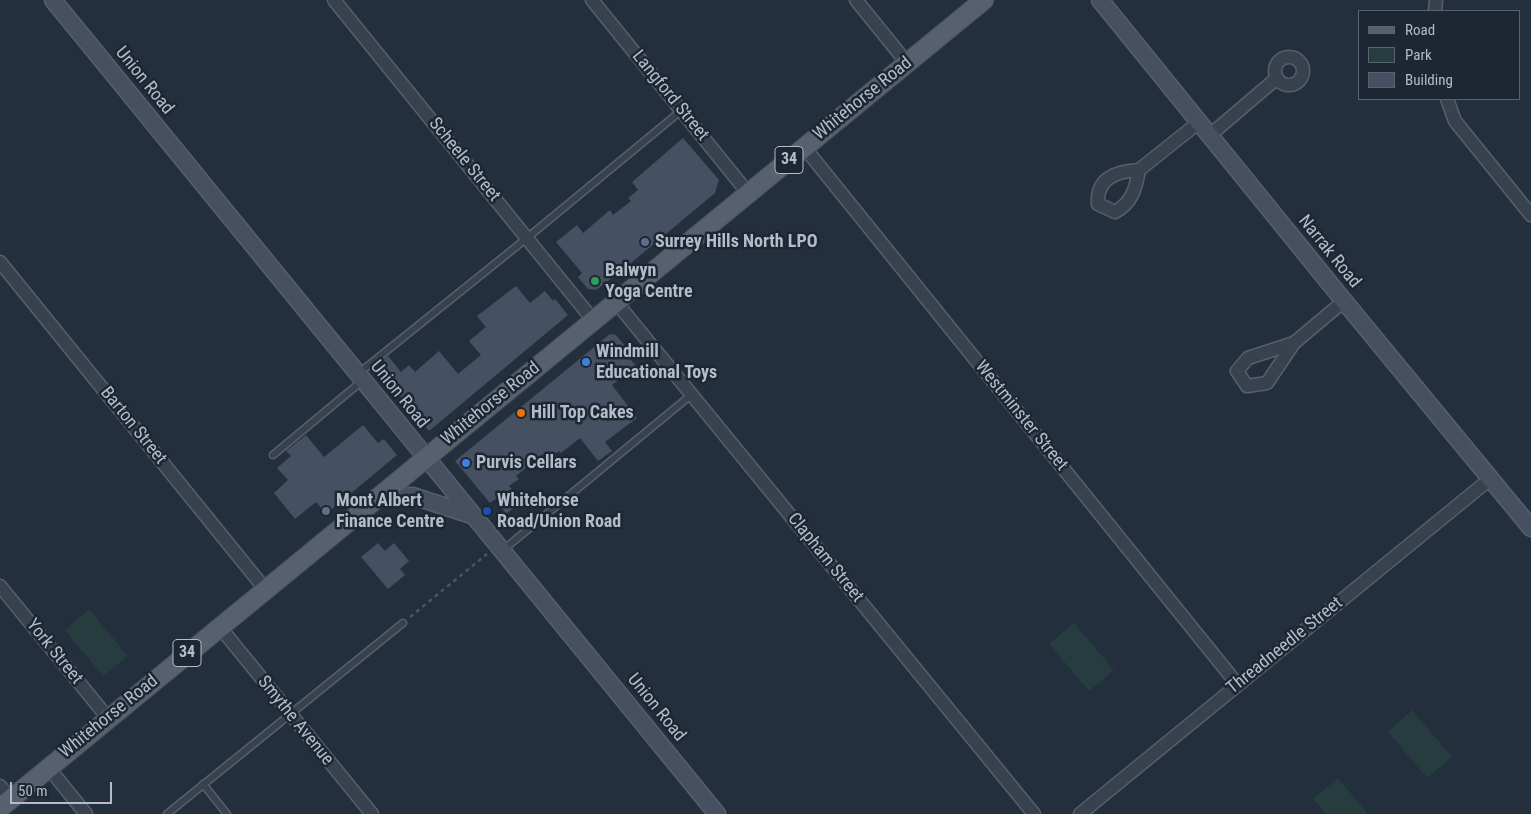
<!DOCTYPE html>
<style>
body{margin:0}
#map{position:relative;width:1531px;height:814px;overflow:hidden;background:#242f3e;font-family:"Roboto Condensed",sans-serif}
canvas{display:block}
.legend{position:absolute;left:1358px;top:10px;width:162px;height:90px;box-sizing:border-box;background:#1d2633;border:1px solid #59626f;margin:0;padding:6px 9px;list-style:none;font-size:15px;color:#b4bcc9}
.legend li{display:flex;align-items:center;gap:10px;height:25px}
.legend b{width:25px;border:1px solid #59626f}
.scale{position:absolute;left:10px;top:782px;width:102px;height:22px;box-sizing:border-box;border:2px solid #b4bcc9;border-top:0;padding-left:6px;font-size:15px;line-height:18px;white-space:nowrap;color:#b4bcc9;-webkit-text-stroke:4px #1d2633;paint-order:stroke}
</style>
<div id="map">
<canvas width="1531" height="814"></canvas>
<ul class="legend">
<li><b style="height:6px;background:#56606e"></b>Road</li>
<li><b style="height:14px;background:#263c3f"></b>Park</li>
<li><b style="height:14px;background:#455162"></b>Building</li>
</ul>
<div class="scale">50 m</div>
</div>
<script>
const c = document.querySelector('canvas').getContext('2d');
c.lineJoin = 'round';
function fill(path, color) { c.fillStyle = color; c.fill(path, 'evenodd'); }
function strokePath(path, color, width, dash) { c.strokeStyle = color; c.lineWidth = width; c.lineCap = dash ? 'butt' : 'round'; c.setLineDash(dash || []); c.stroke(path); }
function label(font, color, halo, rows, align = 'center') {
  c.font = font + ' "Roboto Condensed",sans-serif'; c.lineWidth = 5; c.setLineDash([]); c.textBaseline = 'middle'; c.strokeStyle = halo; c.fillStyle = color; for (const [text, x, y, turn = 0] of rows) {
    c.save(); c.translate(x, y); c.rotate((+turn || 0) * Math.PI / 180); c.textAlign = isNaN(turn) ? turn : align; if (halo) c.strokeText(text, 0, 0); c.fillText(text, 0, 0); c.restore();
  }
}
const green = new Path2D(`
 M89,609L128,656L103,676L65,630Z
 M1074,623L1114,670L1089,691L1049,644Z
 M1412,710L1452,757L1427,778L1388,732Z
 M1338,778L1368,814H1326L1313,799Z`);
const building = new Path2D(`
 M683,138L719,180L715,193L619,273L596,290L588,289L578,277L582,273L556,242L577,225L583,233L610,210L613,215L631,201L628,198L638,190L632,182Z
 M516,286L530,303L545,291L553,301L555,299L568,315L429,431L375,366L388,356L401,372L409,365L415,372L439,351L458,374L481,355L469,341L486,327L477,316Z
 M610,334L616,335L629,351L626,354L636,366L612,385L637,418L605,442L612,451L598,461L580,438L561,453L559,451L547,460L543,454L516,476L519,479L509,486L522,501L506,514L495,499L490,503L455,461Z
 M363,425L378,443L384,439L397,455L326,514L316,502L295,519L274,493L288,480L277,468L291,456L286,451L306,435L324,457Z
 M378,543L385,551L394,543L409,561L400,569L405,575L388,589L361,557Z`);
const path = new Path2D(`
 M410,617L487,554`);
const lane = new Path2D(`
 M359,373L527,238L682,110
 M273,455L362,381
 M503,550L691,395
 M203,784L227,814
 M167,814L403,623`);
const street = new Path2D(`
 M334,0L593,320
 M592,0L748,193
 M856,0L907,63
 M1435,11L1436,0
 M1275 71a14 14 0 1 1 28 0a14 14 0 1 1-28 0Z
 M1447,99L1455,121L1531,215
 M1209,136L1277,78
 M804,147L1238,685
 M1139,170C1136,188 1132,203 1115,212L1098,204C1096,178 1117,171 1139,170Z
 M1139,170L1198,123
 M0,262L265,589
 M616,302L1034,814
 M1294,343L1248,358L1237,371L1247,386L1267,383L1294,343L1344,301
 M0,586L108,718
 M219,626L372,814
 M48,767L86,814
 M0,786L11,799
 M1080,814L1490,479`);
const secondary = new Path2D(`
 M53,0L717,814
 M1100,0L1344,301L1531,528
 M376,498L413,496L471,515`);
const primary = new Path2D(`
 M0,808L984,0`);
const tram = new Path2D(`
 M0,812L990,0`);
const markers = [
 [645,242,5,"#5c6f8a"],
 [595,281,5,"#2e9e5b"],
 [586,362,5,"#3f7fe0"],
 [521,413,5,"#e8710a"],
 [466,463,5,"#3f7fe0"],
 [326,511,5,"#5c6f8a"],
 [487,511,5,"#1a4fb4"]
];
const shields = [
 [789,160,28],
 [187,653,28]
];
const shieldNames = [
 ["34",789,160],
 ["34",187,653]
];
const streetNames = [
 ["Union Road",144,81,51],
 ["Langford Street",670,96,51],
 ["Whitehorse Road",863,99,-39],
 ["Scheele Street",464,160,51],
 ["Narrak Road",1329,252,51],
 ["Union Road",399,395,51],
 ["Whitehorse Road",491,404,-39],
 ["Westminster Street",1021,416,51],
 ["Barton Street",133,426,51],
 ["Clapham Street",825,558,51],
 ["Threadneedle Street",1285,646,-39],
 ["York Street",54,652,51],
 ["Union Road",656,708,51],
 ["Whitehorse Road",109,717,-39],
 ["Smythe Avenue",295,721,51]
];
const poiNames = [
 ["Surrey Hills North LPO",655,242],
 ["Balwyn",605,271],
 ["Yoga Centre",605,292],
 ["Windmill",596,352],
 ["Educational Toys",596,373],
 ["Hill Top Cakes",531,413],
 ["Purvis Cellars",476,463],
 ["Mont Albert",336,501],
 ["Finance Centre",336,522],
 ["Whitehorse",497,501],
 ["Road/Union Road",497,522]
];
fill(green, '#263c3f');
fill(building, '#455162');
strokePath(lane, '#565f6c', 9);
strokePath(street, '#565f6c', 15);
strokePath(secondary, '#565f6c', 19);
strokePath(primary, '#414a57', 21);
strokePath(path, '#44595c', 2.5, [4, 4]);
strokePath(lane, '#38414e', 6);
strokePath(street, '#38414e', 12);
strokePath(secondary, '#465061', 16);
strokePath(primary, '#56606e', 19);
strokePath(tram, '#5a6575', 1);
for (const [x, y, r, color] of markers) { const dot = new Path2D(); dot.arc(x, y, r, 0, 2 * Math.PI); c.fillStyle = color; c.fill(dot); strokePath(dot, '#1d2633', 2); }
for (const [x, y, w] of shields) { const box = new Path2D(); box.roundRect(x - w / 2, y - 13.5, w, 27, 4); c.fillStyle = '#1d2633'; c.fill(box); strokePath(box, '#b4bcc9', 1); }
label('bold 16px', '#b4bcc9', null, shieldNames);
label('18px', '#b4bcc9', '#1d2633', streetNames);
label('bold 18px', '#b4bcc9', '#1d2633', poiNames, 'left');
</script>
